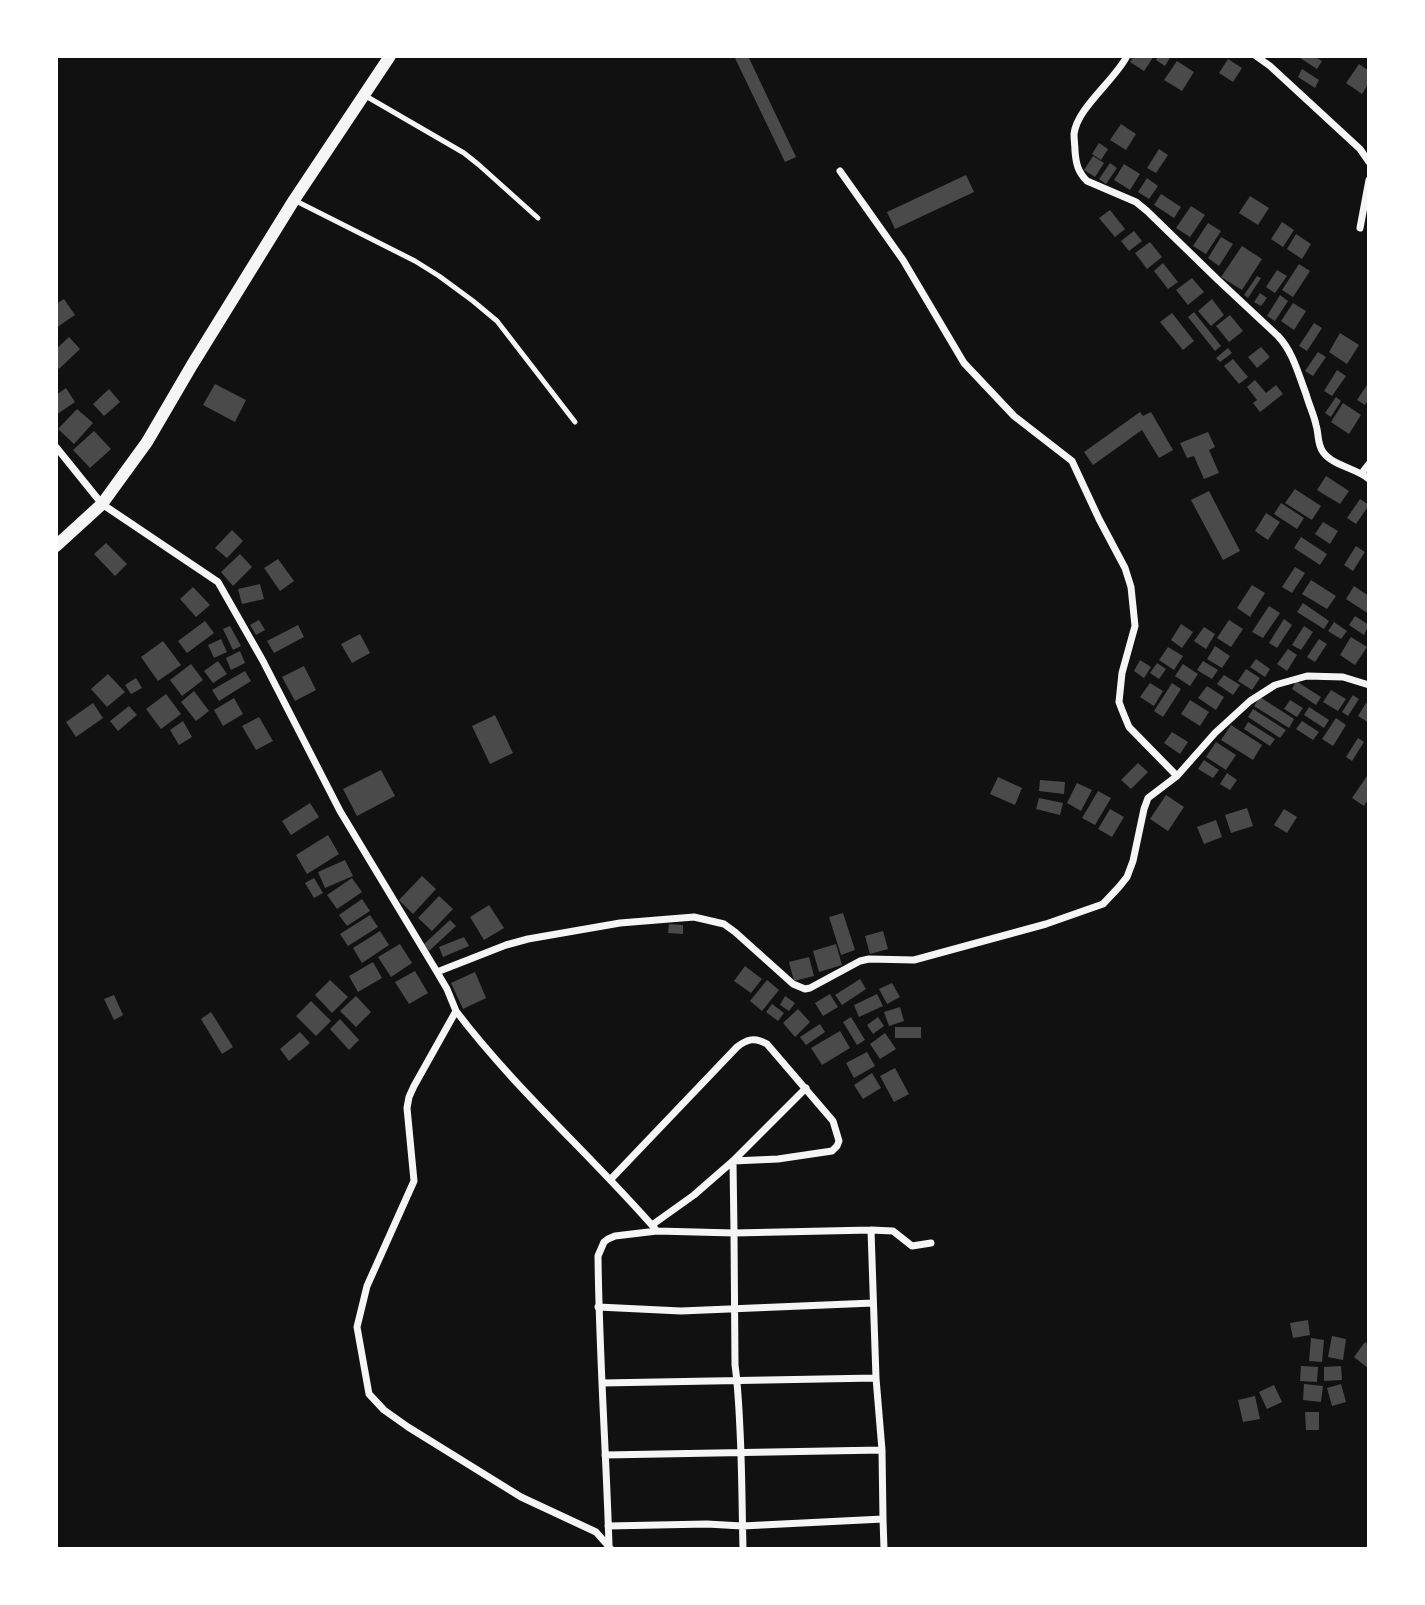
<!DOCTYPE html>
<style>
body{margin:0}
#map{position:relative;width:1425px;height:1605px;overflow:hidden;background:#111;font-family:Figtree,sans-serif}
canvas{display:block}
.frame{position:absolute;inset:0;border:58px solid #fff;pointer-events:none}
</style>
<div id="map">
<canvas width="1425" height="1605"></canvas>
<div class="frame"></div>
</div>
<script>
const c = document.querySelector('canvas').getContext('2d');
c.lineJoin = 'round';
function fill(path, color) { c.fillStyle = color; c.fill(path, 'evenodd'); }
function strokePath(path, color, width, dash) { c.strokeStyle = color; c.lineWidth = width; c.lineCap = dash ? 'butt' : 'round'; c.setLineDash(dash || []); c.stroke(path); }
const building = new Path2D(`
 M734,56H748L796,157L785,162Z
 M1134,56H1154L1144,71L1130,62Z
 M1158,56H1171L1165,66L1156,60Z
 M1297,56H1314L1322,61L1317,69Z
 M1228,59L1242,68L1233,82L1219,73Z
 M1177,61L1194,72L1182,91L1164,80Z
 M1359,64L1369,71V83L1362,94L1346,83Z
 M1302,69L1319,80L1315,88L1298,77Z
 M1121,124L1136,134L1126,150L1110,140Z
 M1099,143L1108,149L1101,160L1092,154Z
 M1159,149L1168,155L1156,173L1147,168Z
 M1093,156L1104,163L1095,177L1084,170Z
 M1110,163L1117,168L1106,184L1099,179Z
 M1124,164L1140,174L1130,190L1114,180Z
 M966,175L974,192L895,229L887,212Z
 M1147,178L1158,186L1149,199L1138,192Z
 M1161,194L1181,207L1174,218L1154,205Z
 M1250,196L1269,208L1258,225L1239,213Z
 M1191,206L1205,215L1190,237L1176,228Z
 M1110,210L1125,229L1115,237L1099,218Z
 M1282,222L1294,230L1283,247L1271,239Z
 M1208,223L1221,231L1206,254L1193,246Z
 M1134,231L1142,241L1129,251L1121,241Z
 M1296,234L1311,244L1302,259L1287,249Z
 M1221,237L1233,244L1219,266L1208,258Z
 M1150,242L1162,257L1147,269L1135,253Z
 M1242,246L1262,259L1242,290L1221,277Z
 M1163,263L1178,282L1168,289L1154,271Z
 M1299,264L1310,271L1293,297L1282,290Z
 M1277,270L1287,276L1275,293L1266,287Z
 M1257,276L1261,278L1248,298L1244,295Z
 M1192,278L1204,292L1188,305L1176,290Z
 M1260,293L1267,298L1261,306L1254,302Z
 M1280,295L1288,301L1275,321L1267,316Z
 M64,299L75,315L56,328V304Z
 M1212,299L1224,315L1211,326L1198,311Z
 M1293,303L1306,311L1294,330L1281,321Z
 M1194,312L1221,346L1215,351L1188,317Z
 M1172,313L1194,341L1183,350L1160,322Z
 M1230,315L1243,331L1229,342L1216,326Z
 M1314,323L1322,328L1307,351L1299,346Z
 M1340,333L1359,345L1347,364L1329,352Z
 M69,337L80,349L59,369L56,365V349Z
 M1261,347L1270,357L1257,368L1248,357Z
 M1228,348L1232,353L1220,362L1216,358Z
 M1318,352L1326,357L1313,376L1305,371Z
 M1233,359L1248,377L1239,384L1224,366Z
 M1337,370L1346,376L1332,396L1324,391Z
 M1255,380L1266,393L1276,385L1283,394L1260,412L1253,403L1257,400L1247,387Z
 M1369,382V399L1365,405L1357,400Z
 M215,384L246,400L235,422L203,405Z
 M66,388L75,402L56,415V395Z
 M109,389L120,402L104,416L93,404Z
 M1336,397L1341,401L1331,417L1325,413Z
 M1343,403L1361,415L1349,434L1331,422Z
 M77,409L93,423L74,444L58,429Z
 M1140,412L1143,416L1151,412L1173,450L1159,458L1142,430L1093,465L1084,452Z
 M94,431L111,449L90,468L73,450Z
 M1208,432L1215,447L1209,450L1219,473L1204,479L1194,456L1187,458L1180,443Z
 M1326,476L1349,491L1340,504L1317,490Z
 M1295,489L1321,506L1312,520L1285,503Z
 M1209,491L1240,551L1223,560L1191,500Z
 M1360,499L1369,505L1356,524L1347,518Z
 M1281,503L1304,518L1297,529L1274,514Z
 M1266,513L1280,522L1268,540L1255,531Z
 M1323,522L1338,531L1330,544L1315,534Z
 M232,530L243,541L227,558L215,548Z
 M1301,537L1327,554L1320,565L1294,548Z
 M106,543L127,564L115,576L94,554Z
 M1356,546L1365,552L1353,571L1344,565Z
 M240,554L252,567L233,586L221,572Z
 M278,559L294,581L280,591L264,568Z
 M1295,567L1305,573L1292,593L1282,587Z
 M1311,580L1336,596L1327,609L1302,594Z
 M260,584L264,599L242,604L238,589Z
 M1252,585L1265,593L1250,617L1237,608Z
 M1354,586L1369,596V614L1346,599Z
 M193,587L210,605L196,617L180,599Z
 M1303,603L1329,621L1324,629L1297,612Z
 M1269,606L1280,613L1263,638L1252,632Z
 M1355,616L1369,625L1364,635L1349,625Z
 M1284,619L1292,625L1277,648L1269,643Z
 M259,620L265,630L256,635L250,625Z
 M1229,620L1243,629L1231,647L1217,638Z
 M205,621L214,633L187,653L178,641Z
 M1334,622L1347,631L1341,639L1328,631Z
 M1181,624L1193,632L1182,648L1171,640Z
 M298,625L304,637L274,653L267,641Z
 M230,626L241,646L233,650L223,629Z
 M1304,626L1313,632L1301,650L1292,645Z
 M1204,627L1215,634L1206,649L1194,641Z
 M360,634L370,653L352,663L341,644Z
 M1351,637L1367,647L1355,665L1340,655Z
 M221,639L227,652L214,658L208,645Z
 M1319,639L1327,644L1315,662L1307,657Z
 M163,641L181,665L158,681L141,657Z
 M1215,646L1230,656L1222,668L1207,659Z
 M1168,647L1183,656L1174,670L1159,660Z
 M1288,649L1297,655L1287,671L1277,664Z
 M240,651L245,663L231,670L226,658Z
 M1256,659L1270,669L1265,677L1250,667Z
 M1140,660L1151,667L1144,678L1134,671Z
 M218,661L227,674L213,683L204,671Z
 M1203,661L1218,670L1212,679L1197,670Z
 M1157,663L1166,669L1159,679L1150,673Z
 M191,664L203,680L182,696L170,680Z
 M1183,664L1198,674L1190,686L1175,676Z
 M304,666L316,690L295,701L282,677Z
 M1246,669L1260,678L1252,690L1238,681Z
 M245,671L251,681L219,701L212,690Z
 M108,674L125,692L107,707L91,689Z
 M1224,675L1240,685L1233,695L1217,684Z
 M136,678L142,688L131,694L125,685Z
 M1296,681L1321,697L1316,705L1292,689Z
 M1150,683L1163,691L1154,706L1140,697Z
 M1172,683L1181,689L1163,717L1154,711Z
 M1207,686L1224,697L1216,710L1198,698Z
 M1331,690L1346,699L1338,711L1323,702Z
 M194,691L209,711L196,721L181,702Z
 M166,694L181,714L161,729L146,709Z
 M1353,695L1359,699L1348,716L1342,712Z
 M1260,697L1294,719L1289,728L1254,706Z
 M234,698L243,714L223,726L214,710Z
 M1190,700L1209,712L1200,726L1181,714Z
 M1290,700L1303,708L1297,717L1284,709Z
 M93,703L103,718L76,737L66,722Z
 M1366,703L1369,705V723L1358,716Z
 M129,706L137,715L118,731L110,721Z
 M1309,707L1329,720L1324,728L1304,715Z
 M1253,709L1286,730L1280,738L1248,717Z
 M495,715L513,753L490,764L472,726Z
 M259,717L273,741L256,750L242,726Z
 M1336,718L1346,725L1333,746L1322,739Z
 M183,721L192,737L179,745L170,730Z
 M1302,721L1319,732L1313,740L1296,729Z
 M1248,722L1275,739L1270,746L1244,729Z
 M1231,725L1262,745L1253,760L1221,740Z
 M1172,732L1188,742L1180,754L1164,743Z
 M1358,738L1364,742L1352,761L1346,757Z
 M1216,742L1236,755L1226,770L1206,757Z
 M1204,760L1219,770L1213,778L1198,769Z
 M1138,763L1148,772L1131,789L1121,780Z
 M381,770L395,796L357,816L343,789Z
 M1227,773L1237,780L1230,790L1220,784Z
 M1367,776L1369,777V798L1364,806L1352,798Z
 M998,777L1022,788L1015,805L990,794Z
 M1040,780L1065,782L1064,794L1039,791Z
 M1077,783L1092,790L1081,811L1067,803Z
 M1098,791L1111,798L1095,825L1082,818Z
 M1166,795L1184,807L1168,831L1150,819Z
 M1039,798L1063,803L1060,815L1036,809Z
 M310,803L319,817L291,835L282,821Z
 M1247,808L1253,826L1231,833L1225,815Z
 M1110,809L1124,817L1112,837L1098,829Z
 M1284,809L1297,817L1287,833L1274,825Z
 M1216,820L1222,837L1204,844L1197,827Z
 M328,835L339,854L307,874L296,855Z
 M345,860L353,876L325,888L318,872Z
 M422,876L436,889L413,914L399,900Z
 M314,878L323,893L314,898L305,883Z
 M352,878L362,892L337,909L327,895Z
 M439,896L453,909L432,931L418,918Z
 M362,899L370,911L347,926L339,915Z
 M489,905L504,928L484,940L470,917Z
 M843,913L855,950L841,955L829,917Z
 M370,915L378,927L348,946L340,934Z
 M450,920L456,926L429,951L424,944Z
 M669,924L683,925V934L668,933Z
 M380,931L389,945L362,963L353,948Z
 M883,931L888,949L870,954L865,936Z
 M464,937L469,946L443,957L439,947Z
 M400,944L412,963L391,977L378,957Z
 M836,944L842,965L819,972L813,951Z
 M809,957L814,976L794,981L789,962Z
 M373,962L382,978L358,992L349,976Z
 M745,966L762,979L751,993L734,981Z
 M415,971L428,993L409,1004L395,982Z
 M475,972L486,998L463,1009L451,983Z
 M860,979L866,989L842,1005L835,995Z
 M330,980L348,997L332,1013L315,995Z
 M767,980L779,990L762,1011L750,1001Z
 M892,983L900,997L887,1004L879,989Z
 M830,994L838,1007L823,1016L815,1003Z
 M877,994L883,1006L859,1017L854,1005Z
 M114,995L123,1015L114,1020L104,999Z
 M356,996L371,1012L356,1027L340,1011Z
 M785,996L795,1003L789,1011L780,1005Z
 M311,1001L331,1021L316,1036L296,1016Z
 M772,1004L784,1013L778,1021L766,1012Z
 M900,1007L904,1021L889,1026L884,1012Z
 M798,1009L810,1022L795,1037L783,1023Z
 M211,1012L233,1047L222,1054L201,1019Z
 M851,1017L865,1040L857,1045L843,1022Z
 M878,1017L884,1026L873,1034L867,1025Z
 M340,1019L359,1040L349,1050L330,1029Z
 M820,1024L825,1032L806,1045L800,1037Z
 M895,1027H921V1038H895Z
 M840,1031L850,1048L822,1065L811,1048Z
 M300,1032L310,1043L289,1061L280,1049Z
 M885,1033L896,1049L880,1059L870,1044Z
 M867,1052L875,1066L854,1078L846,1063Z
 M895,1068L909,1094L894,1102L880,1076Z
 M872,1073L881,1088L863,1099L854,1085Z
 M1308,1320L1310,1335L1293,1338L1290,1323Z
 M1332,1336L1346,1339L1343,1360L1328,1357Z
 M1311,1338L1324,1340L1322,1362L1309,1361Z
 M1365,1342L1369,1345V1369L1354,1357Z
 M1301,1366L1318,1367L1317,1382L1300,1381Z
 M1341,1366L1342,1380L1324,1381V1367Z
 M1304,1384L1323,1386L1321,1402L1303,1400Z
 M1341,1384L1346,1402L1332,1406L1327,1388Z
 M1274,1385L1282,1402L1267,1409L1259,1392Z
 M1255,1396L1260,1419L1243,1422L1238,1400Z
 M1305,1412H1319V1430H1306Z`);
const service = new Path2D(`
 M364,95L464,153L479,165L538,218
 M294,200L415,261L439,276L473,301L497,321L575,422`);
const minor = new Path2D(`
 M1127,56C1115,80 1077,108 1074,134C1074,140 1075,146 1075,151C1076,164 1078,172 1087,181L1136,202L1147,211L1218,280L1278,336C1293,352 1298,373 1306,394C1309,405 1314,415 1316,425C1319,434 1317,444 1323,452C1333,466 1356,468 1369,479
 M1256,56L1270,66L1360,149L1369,162
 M840,171L903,260L964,363L1014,416L1072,461L1099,519L1125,568L1131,587L1135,626L1122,673L1119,702L1122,710L1129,727L1177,776
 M1360,228L1369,180
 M56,447L102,504L218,582L263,661L340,811L437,972L447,989L456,1011L414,1086L409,1097L407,1108L414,1181L367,1286L357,1327L369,1394L384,1410L408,1427L521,1497L596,1532L611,1549
 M1362,473L1369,464
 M437,972L506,945L528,939L620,923L694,917L724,924L735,932L793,984L805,989L810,988L860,961L869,959L914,960L1046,924L1103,904L1119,887L1127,877L1133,861L1144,809L1148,798L1177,776L1215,733L1250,701L1275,685L1307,676L1343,677L1369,685
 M456,1011C516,1090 592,1156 657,1231
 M611,1179L737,1047C747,1039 755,1037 767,1044L833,1121L839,1141L837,1146L832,1151L778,1159L733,1161
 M652,1225L694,1195L733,1161L806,1088
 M871,1230L893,1231L912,1246L931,1243
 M598,1307L681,1311L873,1303
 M602,1383L876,1378
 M605,1455L882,1450
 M883,1519L884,1549
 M608,1526L707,1524L742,1526L883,1519L882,1450L876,1378L871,1230L734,1233L735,1365C738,1386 739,1408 740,1430C742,1469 742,1509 743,1549
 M609,1545C606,1449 599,1352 598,1256L604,1242L608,1239L615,1236L657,1231L734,1233L733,1161`);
const tertiary = new Path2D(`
 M56,546L102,504L147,442L192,365L294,200L390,56`);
fill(building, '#4a4a4a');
strokePath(service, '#f5f5f5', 5);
strokePath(minor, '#f5f5f5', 7);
strokePath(tertiary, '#f5f5f5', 12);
</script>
